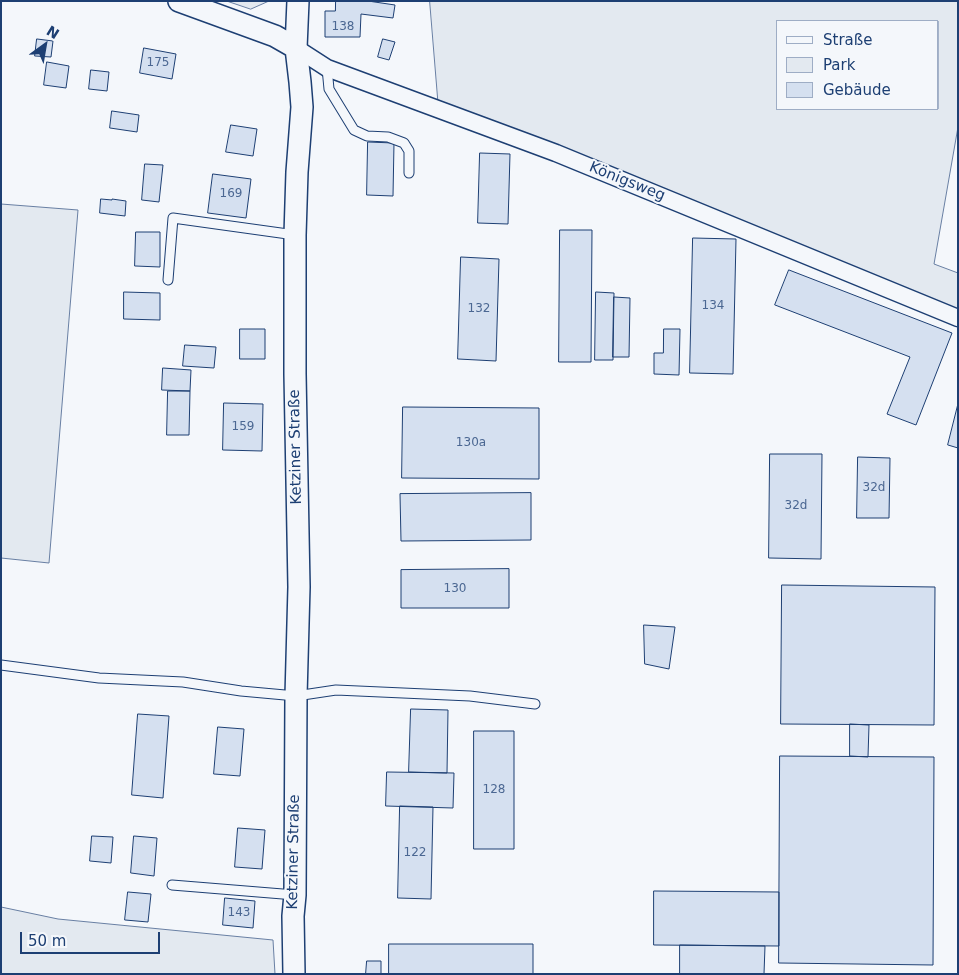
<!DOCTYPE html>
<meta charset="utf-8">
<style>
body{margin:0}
#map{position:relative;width:959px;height:975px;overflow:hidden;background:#f4f7fb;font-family:"DejaVu Sans",sans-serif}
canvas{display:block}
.frame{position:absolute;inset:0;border:2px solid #1d3f73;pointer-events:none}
.legend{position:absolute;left:776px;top:20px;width:162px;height:90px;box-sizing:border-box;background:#f4f7fb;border:1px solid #9eadc5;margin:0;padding:6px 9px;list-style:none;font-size:15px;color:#1d3f73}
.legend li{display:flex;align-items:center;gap:10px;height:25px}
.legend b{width:25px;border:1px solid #9eadc5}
.north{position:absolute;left:20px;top:20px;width:50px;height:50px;-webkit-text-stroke:4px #f4f7fb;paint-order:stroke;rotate:32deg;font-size:14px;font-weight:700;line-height:20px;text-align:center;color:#1d3f73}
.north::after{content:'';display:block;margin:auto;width:18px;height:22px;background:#1d3f73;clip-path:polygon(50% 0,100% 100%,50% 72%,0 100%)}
.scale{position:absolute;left:20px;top:932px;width:140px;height:22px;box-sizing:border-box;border:2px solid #1d3f73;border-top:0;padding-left:6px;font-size:15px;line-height:18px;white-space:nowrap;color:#1d3f73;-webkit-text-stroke:4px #f4f7fb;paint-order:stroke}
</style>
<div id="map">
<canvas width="959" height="975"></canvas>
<div class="frame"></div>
<ul class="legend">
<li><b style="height:6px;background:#f4f7fb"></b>Straße</li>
<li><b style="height:14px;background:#e3e9f0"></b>Park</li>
<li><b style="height:14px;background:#d5e0f0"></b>Gebäude</li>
</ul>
<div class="north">N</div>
<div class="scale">50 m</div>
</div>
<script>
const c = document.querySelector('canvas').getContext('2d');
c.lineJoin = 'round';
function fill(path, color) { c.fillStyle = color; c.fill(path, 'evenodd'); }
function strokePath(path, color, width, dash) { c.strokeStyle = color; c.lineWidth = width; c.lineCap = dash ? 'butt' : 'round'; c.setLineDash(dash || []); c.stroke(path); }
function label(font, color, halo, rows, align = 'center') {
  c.font = font + ' "DejaVu Sans",sans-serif'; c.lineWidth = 4; c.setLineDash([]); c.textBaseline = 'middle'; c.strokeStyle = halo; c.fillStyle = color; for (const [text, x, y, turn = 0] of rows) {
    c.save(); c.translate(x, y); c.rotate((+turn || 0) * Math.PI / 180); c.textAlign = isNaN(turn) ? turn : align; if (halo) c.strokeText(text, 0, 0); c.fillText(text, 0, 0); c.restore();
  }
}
const green = new Path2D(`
 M227,1H269L251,9Z
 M430,1H958V127L934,264L958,273V323L439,111ZM778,21H938V109H778Z
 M1,204L78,210L49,563L1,558Z
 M1,907L58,919L273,940L275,974H1Z`);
const building = new Path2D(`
 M336,1H368L395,5L393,18L361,14L360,37H325V11H335Z
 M37,39L53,41L51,57L35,56Z
 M383,39L395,42L389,60L378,57Z
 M144,48L176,54L172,79L140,73Z
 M47,62L69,66L66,88L44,85Z
 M91,70L109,72L107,91L89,89Z
 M112,111L139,115L137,132L110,128Z
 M231,125L257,129L253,156L226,152Z
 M368,142L394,143L393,196L367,195Z
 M480,153L510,154L508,224L478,223Z
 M145,164L163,165L159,202L142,200Z
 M213,174L251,179L246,218L208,213Z
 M101,199L112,200V199L126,201L125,216L100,213Z
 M560,230H592L591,362H559Z
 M136,232H160V267L135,266Z
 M693,238L736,239L733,374L690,373Z
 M461,257L499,259L496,361L458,359Z
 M789,270L952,333L916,425L887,414L910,357L775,305Z
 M124,292L160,293V320L124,319Z
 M596,292L614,293L613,360H595Z
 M614,297L630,298L629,357H613Z
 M240,329H265V359H240Z
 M664,329H680L679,375L654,374V353H663Z
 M185,345L216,347L214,368L183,366Z
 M163,368L191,370L190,391L162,390Z
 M168,391H190L189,435H167Z
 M224,403L263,404L262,451L223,450Z
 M958,404V448L948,445Z
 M403,407L539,408V479L402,478Z
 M770,454H822L821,559L769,558Z
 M858,457L890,458L889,518H857Z
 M531,493V540L401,541L400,494Z
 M509,569V608H401V570Z
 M782,585L935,587L934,725L781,724Z
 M644,625L675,627L669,669L645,664Z
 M411,709L448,710L447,773L409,772Z
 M138,714L169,716L163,798L132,795Z
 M850,724L869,725L868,757L850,756Z
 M218,727L244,729L240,776L214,774Z
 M474,731H514V849H474Z
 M780,756L934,757L933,965L779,963Z
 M387,772L454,773L453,808L386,806Z
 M400,806L433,807L431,899L398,898Z
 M238,828L265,830L262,869L235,867Z
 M92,836L113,837L111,863L90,861Z
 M134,836L157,838L154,876L131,873Z
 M654,891L779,892V946L654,945Z
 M128,892L151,894L148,922L125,920Z
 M225,898L255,901L253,928L223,925Z
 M389,944H533V974H389Z
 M680,945L765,946L764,974H680Z
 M367,961H381V974H366Z`);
const service = new Path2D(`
 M327,68L329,89L354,130L367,136L388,137L404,143L409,151V173
 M168,280L173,218L295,235
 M1,665L99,678L183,682L241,691L296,696L336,690L470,696L535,704
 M172,885L295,895`);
const minor = new Path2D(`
 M296,48L327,68L556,153L958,318`);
const tertiary = new Path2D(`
 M179,1L275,36L296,48
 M294,974L293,916L295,895L296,696L299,587L295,374V235L297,172L302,107L300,82L296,48L298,1`);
const numberNames = [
 ["138",343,27],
 ["175",158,63],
 ["169",231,194],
 ["134",713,306],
 ["132",479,309],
 ["159",243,427],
 ["130a",471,443],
 ["32d",874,488],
 ["32d",796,506],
 ["130",455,589],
 ["128",494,790],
 ["122",415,853],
 ["143",239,913]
];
const streetNames = [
 ["Königsweg",627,182,22],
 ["Ketziner Straße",296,447,-91],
 ["Ketziner Straße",294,852,-89]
];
fill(green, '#e3e9f0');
strokePath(green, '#687fa3', 1);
fill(building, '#d5e0f0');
strokePath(building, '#1d3f73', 1);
strokePath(service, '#1d3f73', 11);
strokePath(minor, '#1d3f73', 19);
strokePath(tertiary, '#1d3f73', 24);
strokePath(service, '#f4f7fb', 9);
strokePath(minor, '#f4f7fb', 16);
strokePath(tertiary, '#f4f7fb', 21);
label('12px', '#4b6792', null, numberNames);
label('15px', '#1d3f73', '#f4f7fb', streetNames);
</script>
